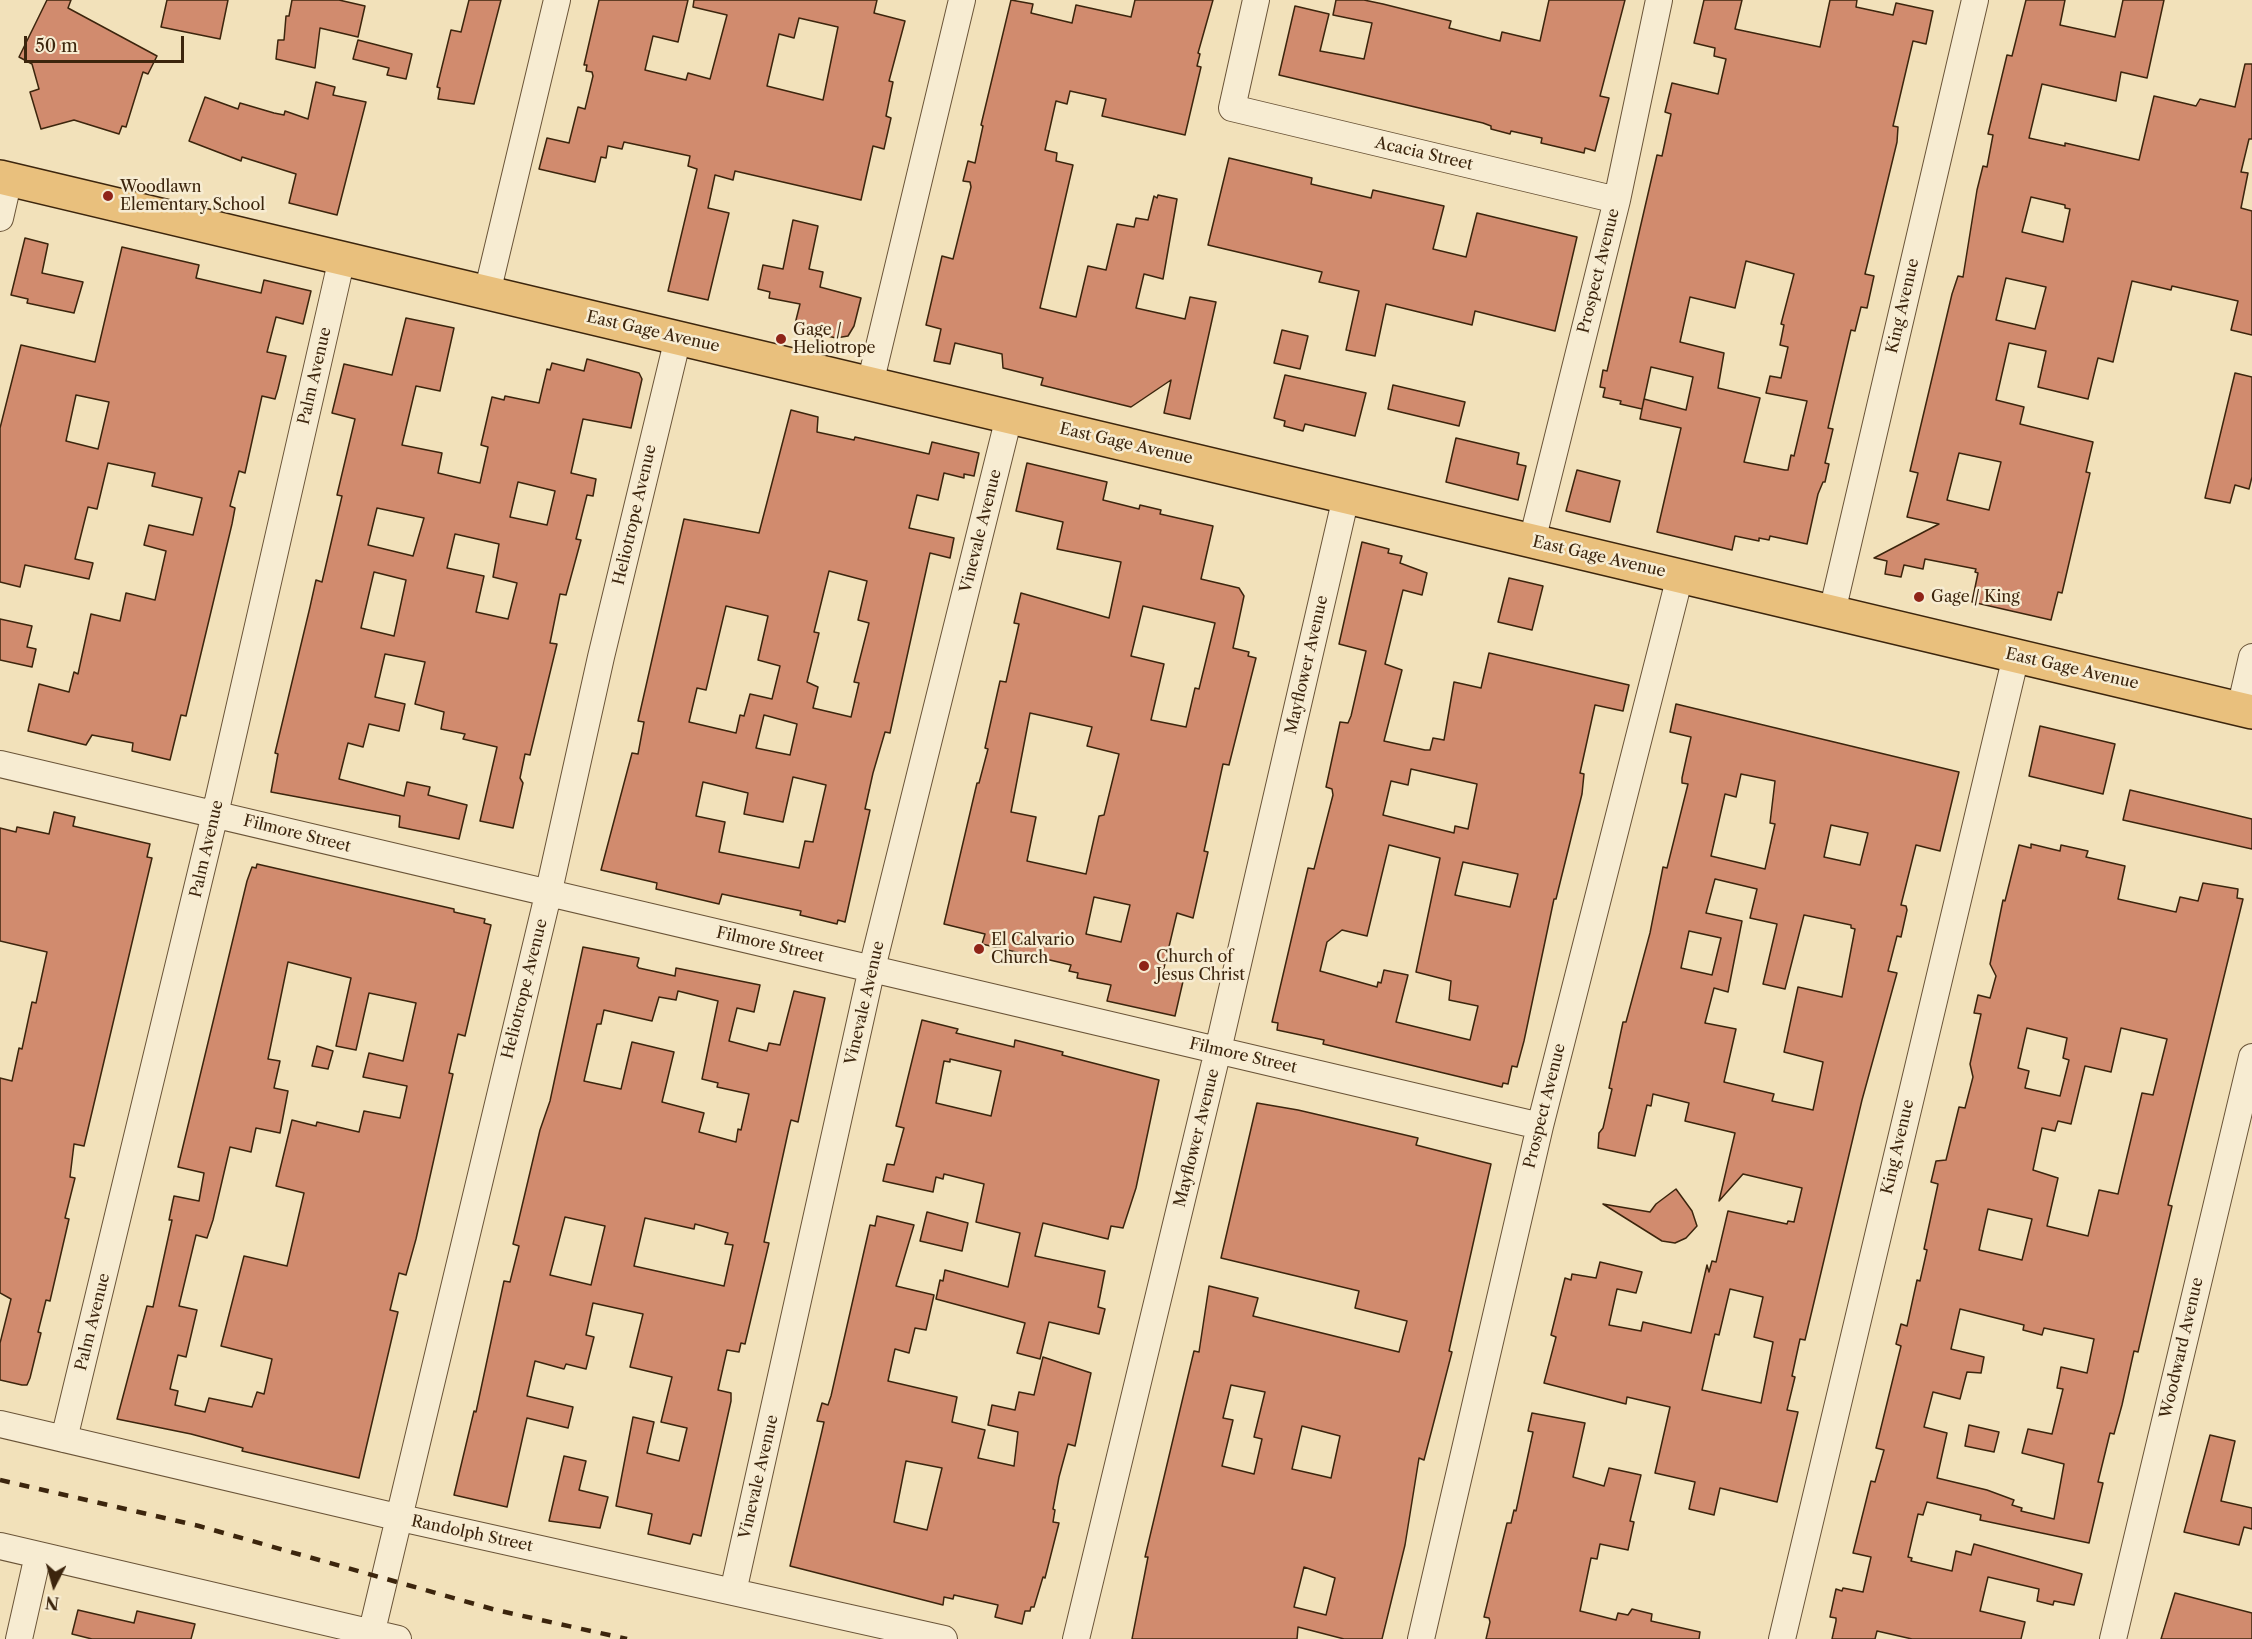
<!DOCTYPE html>
<style>
body{margin:0}
#map{position:relative;width:2252px;height:1639px;overflow:hidden;background:#f2e1ba;font-family:"Libre Caslon Text",serif}
canvas{display:block}
.north{position:absolute;left:24px;top:1555px;width:60px;height:60px;-webkit-text-stroke:4px #f7ecd2;paint-order:stroke;rotate:186deg;font-size:16px;font-weight:700;line-height:24px;text-align:center;color:#3c250d}
.north::after{content:'';display:block;margin:auto;width:21px;height:27px;background:#3c250d;clip-path:polygon(50% 0,100% 100%,50% 72%,0 100%)}
.scale{position:absolute;left:24px;top:36px;width:160px;height:27px;box-sizing:border-box;border:3px solid #3c250d;border-top:0;padding-left:8px;font-size:18px;line-height:21px;white-space:nowrap;color:#3c250d;-webkit-text-stroke:4px #f7ecd2;paint-order:stroke}
</style>
<div id="map">
<canvas width="2252" height="1639"></canvas>
<div class="north">N</div>
<div class="scale">50 m</div>
</div>
<script>
const c = document.querySelector('canvas').getContext('2d');
c.lineJoin = 'round';
function fill(path, color) { c.fillStyle = color; c.fill(path, 'evenodd'); }
function strokePath(path, color, width, dash) { c.strokeStyle = color; c.lineWidth = width; c.lineCap = dash ? 'butt' : 'round'; c.setLineDash(dash || []); c.stroke(path); }
function label(font, color, halo, rows, align = 'center') {
  c.font = font + ' "Libre Caslon Text",serif'; c.lineWidth = 5; c.setLineDash([]); c.textBaseline = 'middle'; c.strokeStyle = halo; c.fillStyle = color; for (const [text, x, y, turn = 0] of rows) {
    c.save(); c.translate(x, y); c.rotate((+turn || 0) * Math.PI / 180); c.textAlign = isNaN(turn) ? turn : align; if (halo) c.strokeText(text, 0, 0); c.fillText(text, 0, 0); c.restore();
  }
}
const building = new Path2D(`
 M47,0H71L68,8L157,56L148,74L143,72L126,127L122,126L119,134L74,120L41,129L30,92L39,89L32,64L19,57Z
 M167,0H228L220,39L161,27Z
 M292,0H339L365,6L358,37L320,28L315,68L276,59L278,40H284L286,16H289Z
 M469,0H501L474,104L438,99L440,88L437,87L451,30L461,32Z
 M599,0H688L678,42L653,36L645,70L686,80L688,73L710,79L727,15L693,7L694,0H877L874,13L905,21L889,81L893,82L886,116L891,118L884,149L873,146L861,200L735,171L733,180L715,175L708,208L729,213L708,300L668,291L697,169L688,166L690,156L624,142L622,149L608,146L606,158L601,157L595,182L539,169L547,138L569,143L578,107L585,109L593,76L592,72L586,71L587,65H584ZM799,18L838,27L823,100L767,86L779,34L794,38Z
 M1011,0L1033,4L1031,13L1072,23L1076,5L1131,17L1135,0H1213L1198,53L1200,54L1197,66L1201,67L1185,135L1102,116L1106,99L1070,91L1067,104L1056,101L1045,150L1057,153L1056,161L1073,165L1040,308L1076,317L1088,266L1106,270L1117,224L1134,227L1136,218L1148,220L1154,196L1157,198L1158,195L1177,199L1163,279L1144,274L1136,308L1185,319L1190,297L1216,302L1190,419L1164,413L1171,380L1131,407L1041,385L1043,378L1003,368L1002,354L955,343L950,364L934,361L941,329L926,325L942,256L953,259L971,187L970,182L963,181L968,161L975,163L983,126L981,125Z
 M1336,0H1364L1383,4L1451,21L1449,28L1500,41L1502,32L1540,41L1549,0H1625L1600,96L1609,98L1595,151L1585,148L1584,153L1541,143L1542,138L1511,131L1510,134L1491,129V126L1483,123L1279,75L1295,6L1329,14L1320,51L1364,59L1372,23L1333,15Z
 M1704,0H1742L1735,29L1820,47L1830,0H1857L1856,7L1893,15L1896,3L1933,11L1926,44L1913,41L1893,126L1898,127L1897,142L1865,274L1874,276L1867,308L1861,307L1855,331L1851,330L1828,428L1833,429L1825,463L1829,464L1825,482H1823L1818,494L1807,544L1770,536L1769,540L1759,538V541L1735,536L1732,550L1657,532L1681,428L1640,419L1644,399L1686,410L1693,377L1651,367L1642,409L1620,404L1621,401L1603,397L1605,388L1600,387L1603,370L1607,371L1657,155L1662,156L1671,114L1665,112L1672,83L1718,94L1726,59L1714,56L1715,48L1694,43ZM1746,261L1794,274L1781,324L1784,325L1780,345L1788,347L1781,378L1770,376L1766,393L1807,401L1794,456L1791,455L1788,470H1785L1744,462L1760,398L1718,388L1724,353L1680,342L1690,297L1735,308Z
 M2026,0H2065L2060,25L2115,37L2123,0H2164L2147,78L2121,72L2116,101L2042,84L2029,138L2065,146V143L2139,160L2154,96L2196,106L2200,99L2235,107L2245,64H2252V139H2249L2241,172L2248,173L2241,208L2252,211V335L2231,330L2238,301L2172,286L2171,290L2132,281L2113,362L2098,358L2088,399L2038,387L2046,351L2009,343L1996,400L2024,407L2020,424L2093,442L2086,472L2090,473L2062,593L2058,592L2051,620L1972,602L1978,573L1975,572L1976,569L1925,559L1923,569L1904,565L1901,577L1885,574L1887,561L1874,558L1939,524L1907,517L1918,473L1910,471L1952,294L1958,276L1963,277L1977,190L1983,166L1987,167L1993,135L1988,134L2007,55L2012,56ZM2031,197L2065,205V208L2070,209L2063,242L2022,232ZM2006,278L2046,287L2035,329L1996,320ZM1959,453L2001,462L1989,510L1947,500Z
 M358,40L412,54L406,79L387,75L389,68L353,59Z
 M316,82L335,87L333,95L366,102L337,215L289,203L296,174L242,157L241,161L189,141L205,97L238,109L240,103L274,113L284,115L285,111L308,119Z
 M1229,158L1312,178L1311,184L1371,198L1373,190L1444,206L1433,249L1466,257L1477,213L1577,237L1555,331L1475,311L1472,325L1386,304L1375,356L1346,350L1359,291L1319,282L1322,272L1208,245Z
 M793,220L818,226L809,269L823,272L820,287L861,298L854,326L848,336L836,338L794,328L800,304L769,298L770,292L758,289L763,265L783,269Z
 M25,238L48,244L42,273L83,282L74,313L27,303L28,299L11,295Z
 M122,247L199,265L196,278L261,293L264,280L311,291L303,324L276,317L267,352L286,356L278,389L275,399L262,396L245,473L239,471L230,506L235,508L232,524L186,716L181,715L170,760L132,751L133,743L92,735L86,745L28,731L39,684L69,692L74,672L78,674L91,614L120,621L126,593L155,600L166,551L144,545L149,525L193,535L202,498L152,486L155,473L108,463L97,509L88,507L75,559L93,563L89,579L25,565L20,587L0,582V428L21,345L95,362ZM76,395L109,402L98,449L66,441Z
 M406,318L454,328L440,391L416,386L402,445L442,453L438,473L480,483L488,447L481,445L492,397L504,400L505,396L539,403L547,369L550,370L552,363L584,371L587,359L639,373L642,379L631,428L583,419L571,473L596,479L593,496L587,495L576,539L581,540L566,595L560,594L550,643L557,644L530,755L525,754L520,778L523,783L513,828L480,821L497,747L463,739L465,734L441,729L444,712L415,704L425,662L385,654L375,697L405,704L399,731L369,724L363,747L348,743L339,779L404,796L407,782L430,787L428,795L467,805L459,839L399,827L400,816L271,792L278,754L275,753L310,607L316,580L322,582L342,496L337,495L355,419L332,413L344,364L392,375ZM518,482L555,491L547,525L510,517ZM377,508L424,518L413,556L368,545ZM455,534L499,544L493,577L517,583L508,619L476,612L484,576L447,568ZM374,572L406,580L394,636L361,628Z
 M1282,330L1308,336L1300,369L1274,363Z
 M2235,373L2252,377V477L2249,489L2235,485L2230,503L2205,498Z
 M1285,375L1366,393L1355,436L1305,424L1303,431L1284,426L1285,421L1274,418Z
 M1393,385L1465,402L1459,426L1388,409Z
 M791,410L818,417L817,432L854,440L855,437L929,454L932,442L979,453L974,476L964,474V478L944,473L938,500L917,495L909,528L954,538L950,558L930,553L890,733L885,732L873,773L865,809L870,810L845,922L838,920L837,924L800,915L801,911L722,894L719,904L656,889L657,883L601,870L632,753L638,754L644,722L638,721L684,519L759,533ZM829,571L867,581L858,620L869,623L854,682L859,683L851,717L813,708L818,687L807,682L819,633L814,632ZM726,606L768,616L758,660L780,666L772,699L750,694L744,716L740,715L736,733L689,722L697,688L706,690ZM764,715L797,724L790,755L756,748ZM793,777L826,785L813,842L805,841L799,868L719,852L725,822L696,816L703,782L748,793L744,814L783,822Z
 M1456,438L1519,453L1517,464L1526,466L1518,500L1446,482Z
 M1027,463L1107,482L1103,500L1139,509L1140,505L1161,510L1160,514L1213,526L1201,579L1239,588L1244,596L1233,648L1249,652L1248,656L1256,658L1229,765L1223,764L1204,851L1208,852L1193,918L1177,913L1163,972L1184,977L1175,1016L1107,1001L1111,985L1077,978L1078,973L1069,971L1071,965L982,944L985,934L944,924L977,783H979L988,749L985,748L1000,681L1006,682L1019,624L1014,623L1021,593L1109,618L1121,562L1057,549L1063,522L1016,511ZM1143,606L1215,623L1199,689L1195,688L1186,727L1151,720L1164,664L1131,656ZM1030,713L1092,727L1087,746L1119,754L1104,815L1099,816L1086,874L1027,861L1036,817L1011,812ZM1094,897L1130,905L1121,942L1086,934Z
 M1577,470L1620,481L1610,522L1566,511Z
 M1362,542L1389,549L1388,553L1402,556L1400,563L1427,573L1422,595L1403,590L1385,664L1402,670L1384,741L1425,750H1430L1433,738L1444,740L1454,682L1481,688L1489,653L1629,685L1623,711L1595,705L1580,773L1584,774L1582,794L1556,899H1554L1524,1041L1517,1067L1512,1066L1508,1084L1503,1083L1502,1087L1323,1044L1324,1040L1277,1030L1278,1023L1272,1022L1308,868L1314,869L1333,795L1332,789L1326,787L1340,722L1348,723L1351,716L1366,651L1339,644ZM1411,769L1477,784L1468,829L1455,826L1454,833L1383,815L1391,781L1408,785ZM1389,845L1440,858L1416,972L1451,981L1449,1000L1478,1006L1470,1040L1396,1022L1408,975L1384,970L1381,983L1378,982L1377,987L1320,971L1327,942L1342,930L1367,936ZM1463,862L1518,874L1510,907L1455,895Z
 M1509,578L1543,586L1532,630L1498,622Z
 M0,619L32,626L27,647L36,649L32,667L0,660Z
 M1676,704L1959,772L1940,851L1916,845L1901,905L1906,906L1907,910L1901,937L1897,936L1888,971L1897,973L1862,1100L1805,1340L1800,1339L1792,1376L1795,1377L1787,1410L1798,1412L1777,1502L1720,1488L1714,1515L1689,1509L1695,1482L1655,1473L1670,1407L1627,1397L1626,1404L1544,1383L1556,1337L1551,1335L1565,1278L1571,1280L1572,1274L1596,1278L1600,1262L1642,1272L1636,1293L1617,1289L1609,1325L1641,1331L1643,1322L1691,1333L1707,1265L1709,1272L1712,1261L1716,1262L1728,1211L1787,1224L1788,1221L1794,1222L1802,1188L1743,1174L1719,1201L1735,1133L1685,1121L1689,1103L1653,1094L1651,1106L1647,1105L1635,1156L1598,1148L1599,1133L1603,1128L1612,1089L1609,1088L1623,1022H1626L1650,933L1663,867L1667,868L1688,784L1682,783V778L1691,737L1670,732ZM1741,774L1775,781L1770,823L1775,824L1765,869L1711,856L1725,794L1736,797ZM1831,825L1868,833L1860,865L1824,857ZM1715,879L1757,889L1750,918L1777,924L1763,984L1785,989L1804,915L1851,925V928L1855,929L1842,997L1798,987L1784,1052L1823,1062L1813,1110L1772,1101L1774,1094L1724,1082L1736,1029L1705,1023L1714,988L1728,992L1742,921L1706,913ZM1689,931L1721,938L1712,975L1681,968ZM1730,1289L1763,1297L1754,1337L1773,1342L1761,1403L1702,1390L1715,1334L1719,1335Z
 M2040,726L2115,744L2103,794L2029,776Z
 M2130,790L2252,819V849L2123,820Z
 M54,812L75,817L73,826L150,844L147,857L152,858L84,1146L74,1144L70,1177L75,1178L65,1218L69,1219L50,1301L46,1300L38,1332L41,1333L30,1378L27,1385H22L0,1380V1343L11,1299L0,1293V1078L12,1081L19,1048L22,1049L32,1002L36,1003L47,952L0,941V828L16,832L17,827L49,834Z
 M2031,844L2060,851L2061,845L2088,851L2086,857L2125,866L2118,899L2176,912L2180,897L2198,901L2203,883L2238,889L2237,898L2243,899L2168,1205L2172,1206L2138,1352L2134,1351L2122,1405L2114,1434L2110,1433L2098,1482L2103,1483L2089,1543L1980,1520L1981,1515L1927,1502L1923,1515L1918,1514L1908,1557L1912,1558L1911,1561L1952,1571L1956,1551L1971,1555L1974,1544L2082,1574L2074,1605L2054,1601L2053,1605L2037,1601L2039,1589L1988,1577L1980,1611L2025,1622L2021,1639H1912L1877,1631L1875,1639H1832L1836,1621V1618L1830,1617L1836,1589L1842,1591L1843,1588L1863,1592L1871,1557L1853,1553L1871,1481L1875,1482L1884,1450L1876,1448L1901,1346L1896,1344L1901,1324L1907,1326L1917,1280L1920,1281L1927,1250L1924,1249L1938,1184L1931,1182L1936,1161L1946,1160L1959,1107L1965,1108L1973,1077L1970,1064L1981,1014L1974,1013L1978,995L1990,998L1996,976L1990,964L2003,900L2005,901L2019,845L2031,848ZM2027,1028L2067,1038L2063,1058L2069,1060L2060,1096L2025,1088L2029,1071L2018,1068ZM2121,1028L2167,1039L2153,1095L2142,1093L2118,1194L2099,1190L2088,1236L2047,1226L2058,1178L2033,1170L2042,1128L2055,1131L2058,1121L2071,1124L2085,1066L2111,1072ZM1988,1209L2032,1219L2022,1260L1979,1250ZM1960,1309L2024,1325L2023,1330L2042,1335L2044,1328L2094,1339L2087,1373L2061,1367L2057,1388L2063,1389L2052,1434L2028,1429L2022,1453L2064,1464L2054,1519L2021,1511L2022,1508L2012,1505L2014,1500L1987,1490L1937,1478L1947,1433L1924,1427L1933,1392L1960,1399L1967,1372L1981,1373L1984,1357L1951,1349Z
 M257,864L454,909V912L485,919L484,923L491,925L465,1036L458,1034L449,1073L453,1074L416,1239L406,1275L399,1273L391,1306L390,1310L398,1312L359,1478L242,1451L243,1448L191,1434L117,1419L147,1306L153,1307L172,1220H169L174,1196L199,1201L204,1173L178,1167L247,881L252,867L256,868ZM288,962L351,978L336,1046L356,1050L369,993L416,1003L403,1061L369,1053L363,1077L407,1086L400,1118L364,1111L359,1132L317,1122L316,1126L292,1120L276,1186L304,1193L287,1266L244,1256L221,1346L272,1359L264,1394L257,1392L252,1407L209,1398L205,1412L175,1405L178,1391L170,1389L178,1355L186,1357L197,1310L179,1306L196,1235L207,1238L213,1220L230,1147L251,1152L256,1128L280,1133L288,1091L274,1088L280,1061L268,1059Z
 M583,947L639,958L637,966L639,968L675,976L676,968L760,985L754,1012L737,1008L729,1041L767,1051L769,1043L780,1045L794,991L825,998L798,1122L791,1120L789,1128L764,1242L769,1243L745,1344L741,1343L739,1352L727,1350L718,1390L731,1393V1401L701,1536L693,1534L690,1544L648,1534L652,1514L616,1506L633,1417L654,1422L647,1453L679,1461L687,1428L661,1422L672,1377L630,1367L643,1314L593,1303L586,1335L594,1337L586,1369L566,1364L564,1369L535,1361L527,1396L573,1407L568,1428L527,1418L507,1507L454,1495L474,1411L476,1412L504,1281L510,1282L519,1246L513,1244L540,1130L550,1101ZM678,991L718,1001L702,1079L718,1083L717,1087L749,1094L741,1130L738,1129L736,1142L699,1132L704,1113L662,1102L674,1052L632,1042L621,1089L584,1081L597,1024H601L604,1010L652,1021L659,997L676,1000ZM565,1217L605,1226L591,1285L550,1275ZM645,1218L694,1229L695,1224L728,1233L725,1244L733,1245L724,1286L634,1266Z
 M922,1020L958,1029L956,1033L1014,1047L1015,1040L1063,1052L1062,1055L1159,1080L1136,1188L1123,1228L1111,1226L1108,1239L1043,1223L1035,1256L1105,1271L1098,1307L1105,1309L1099,1334L1049,1322L1040,1359L1017,1353L1025,1323L936,1299L940,1280L943,1281L945,1270L1008,1287L1020,1233L976,1222L984,1184L944,1174L943,1179L936,1177L933,1192L883,1181L887,1164L894,1165L904,1128L896,1126ZM950,1059L1001,1071L991,1116L936,1103L944,1061L950,1062Z
 M317,1046L333,1051L328,1069L312,1066Z
 M1257,1103L1298,1110L1418,1138L1416,1145L1491,1164L1449,1351L1452,1352L1424,1460L1419,1458L1405,1545L1382,1639H1344L1298,1627L1297,1639H1132L1148,1557H1145L1194,1351L1199,1352L1209,1286L1258,1298L1253,1316L1399,1352L1407,1321L1355,1308L1359,1291L1221,1258ZM1231,1385L1265,1392L1254,1437L1262,1439L1254,1474L1222,1466L1233,1420L1223,1418ZM1302,1426L1340,1436L1331,1478L1292,1469ZM1304,1567L1335,1578L1326,1615L1294,1607Z
 M1676,1189L1692,1211L1697,1226L1686,1238L1675,1243L1662,1241L1603,1204L1650,1212L1656,1204Z
 M927,1212L968,1223L962,1251L920,1241Z
 M877,1216L914,1225L896,1286L934,1295L926,1330L915,1328L909,1353L895,1349L888,1381L957,1397L952,1422L985,1430L978,1458L1014,1466L1018,1432L988,1425L992,1405L1015,1410L1019,1392L1034,1395L1043,1357L1091,1373L1075,1446L1068,1444L1059,1477L1053,1509L1055,1510L1053,1522L1059,1523L1045,1578L1043,1577L1034,1607H1031L1030,1611H1025L1022,1624L995,1617L998,1605L954,1595L953,1599L944,1597L943,1605L790,1566L822,1431L824,1422L817,1421L822,1403L828,1405L831,1396L870,1225L875,1226ZM906,1461L942,1468L927,1530L894,1522Z
 M1532,1413L1585,1423L1573,1477L1604,1486L1609,1468L1641,1475L1630,1521L1634,1522L1628,1550L1600,1544L1597,1559L1591,1558L1580,1611L1616,1620L1618,1613L1628,1615L1632,1609L1652,1614L1651,1621L1700,1632L1699,1639H1486L1490,1622L1489,1618L1484,1617L1507,1523H1511L1514,1510L1516,1511L1533,1432L1528,1431Z
 M1969,1425L1999,1432L1994,1452L1965,1446Z
 M2210,1435L2235,1441L2221,1501L2252,1508V1529L2244,1527L2239,1545L2184,1532Z
 M564,1456L586,1461L579,1490L608,1497L600,1528L549,1521Z
 M2175,1593L2252,1613V1639H2161Z
 M78,1610L134,1623L137,1611L195,1624L191,1639H92L72,1634Z`);
const minor = new Path2D(`
 M1256,0L1232,108L1617,200
 M0,218L9,179
 M487,293L557,0
 M870,384L962,0
 M1532,541L1617,200L1659,0
 M1832,612L1975,0
 M2240,709L2252,657
 M0,764L1540,1126
 M0,1424L401,1518L944,1639
 M64,1439L215,814L342,258
 M0,1546L398,1639
 M733,1592L872,968L1009,417
 M19,1639L38,1555
 M370,1639L548,895L601,657L678,338
 M1076,1639L1218,1050L1346,497
 M1421,1639L1540,1126L1680,576
 M1782,1639L2016,656
 M2113,1639L2252,1057`);
const major = new Path2D(`
 M0,177L2252,712`);
const rail = new Path2D(`
 M0,1480L199,1526L496,1610L627,1639`);
const markers = [
 [108,196,6,"#8f2418"],
 [781,339,6,"#8f2418"],
 [1919,597,6,"#8f2418"],
 [979,949,6,"#8f2418"],
 [1144,966,6,"#8f2418"]
];
const streetNames = [
 ["Acacia Street",1424,154,13],
 ["Prospect Avenue",1599,271,-76],
 ["King Avenue",1903,306,-77],
 ["East Gage Avenue",653,332,13],
 ["Palm Avenue",315,376,-77],
 ["East Gage Avenue",1126,444,13],
 ["Heliotrope Avenue",635,515,-77],
 ["Vinevale Avenue",981,531,-76],
 ["East Gage Avenue",1599,557,13],
 ["Mayflower Avenue",1307,665,-77],
 ["East Gage Avenue",2072,669,13],
 ["Filmore Street",297,834,14],
 ["Palm Avenue",207,849,-77],
 ["Filmore Street",770,945,13],
 ["Heliotrope Avenue",525,989,-76],
 ["Vinevale Avenue",865,1003,-77],
 ["Filmore Street",1243,1056,13],
 ["Prospect Avenue",1545,1106,-76],
 ["Mayflower Avenue",1197,1138,-76],
 ["King Avenue",1898,1147,-77],
 ["Palm Avenue",93,1322,-76],
 ["Woodward Avenue",2182,1348,-77],
 ["Vinevale Avenue",759,1477,-77],
 ["Randolph Street",472,1534,12]
];
const poiNames = [
 ["Woodlawn",120,187],
 ["Elementary School",120,205],
 ["Gage /",793,330],
 ["Heliotrope",793,348],
 ["Gage / King",1931,597],
 ["El Calvario",991,940],
 ["Church",991,958],
 ["Church of",1156,957],
 ["Jesus Christ",1156,975]
];
fill(building, '#d18b6e');
strokePath(building, '#3c250d', 1.5);
strokePath(minor, '#6a5438', 28);
strokePath(major, '#3c250d', 36);
strokePath(minor, '#f7ecd2', 26);
strokePath(major, '#e9c07d', 33);
strokePath(rail, '#3c250d', 4.5, [10, 10]);
for (const [x, y, r, color] of markers) { const dot = new Path2D(); dot.arc(x, y, r, 0, 2 * Math.PI); c.fillStyle = color; c.fill(dot); strokePath(dot, '#f7ecd2', 2); }
label('16px', '#3c250d', '#f7ecd2', streetNames);
label('16px', '#3c250d', '#f7ecd2', poiNames, 'left');
</script>
